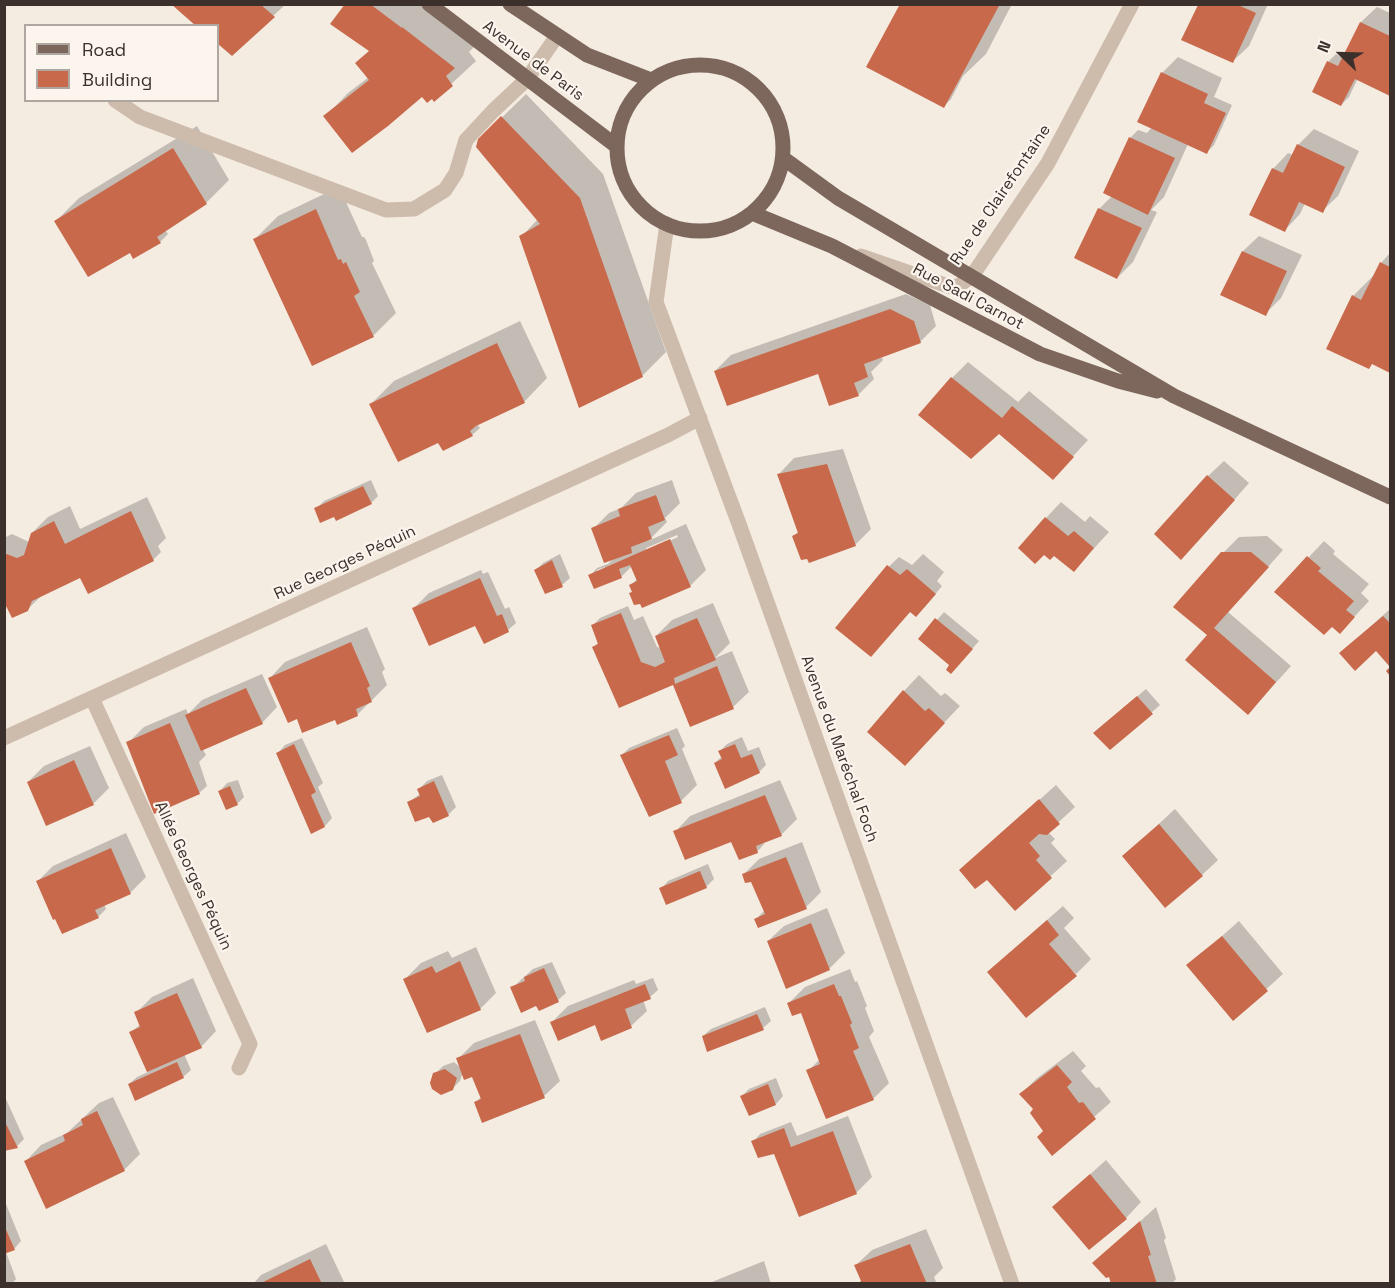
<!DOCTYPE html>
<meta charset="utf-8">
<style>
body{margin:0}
#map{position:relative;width:1395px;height:1288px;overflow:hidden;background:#f4ebe1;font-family:"Space Grotesk",sans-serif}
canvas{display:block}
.frame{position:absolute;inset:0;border:6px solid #3b302b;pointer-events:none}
.legend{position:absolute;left:24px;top:24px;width:195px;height:78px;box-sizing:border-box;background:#fbf5ee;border:2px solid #aea6a0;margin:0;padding:8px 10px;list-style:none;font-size:18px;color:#3b302b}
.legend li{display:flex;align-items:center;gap:12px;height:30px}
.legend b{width:30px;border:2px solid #aea6a0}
.north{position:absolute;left:1311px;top:24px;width:60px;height:60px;-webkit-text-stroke:4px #fbf5ee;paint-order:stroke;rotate:293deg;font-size:16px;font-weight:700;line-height:24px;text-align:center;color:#3b302b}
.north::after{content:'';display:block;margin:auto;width:21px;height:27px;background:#3b302b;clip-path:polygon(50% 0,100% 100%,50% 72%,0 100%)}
</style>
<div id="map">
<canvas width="1395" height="1288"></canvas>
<div class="frame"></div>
<ul class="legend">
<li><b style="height:8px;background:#7d675c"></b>Road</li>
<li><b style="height:16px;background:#c8694b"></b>Building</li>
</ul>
<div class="north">N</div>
</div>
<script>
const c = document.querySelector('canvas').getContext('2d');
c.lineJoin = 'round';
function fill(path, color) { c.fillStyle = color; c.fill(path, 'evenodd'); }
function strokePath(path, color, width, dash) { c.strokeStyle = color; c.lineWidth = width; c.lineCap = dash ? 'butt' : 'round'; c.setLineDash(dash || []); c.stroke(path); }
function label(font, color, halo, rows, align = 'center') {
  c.font = font + ' "Space Grotesk",sans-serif'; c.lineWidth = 4.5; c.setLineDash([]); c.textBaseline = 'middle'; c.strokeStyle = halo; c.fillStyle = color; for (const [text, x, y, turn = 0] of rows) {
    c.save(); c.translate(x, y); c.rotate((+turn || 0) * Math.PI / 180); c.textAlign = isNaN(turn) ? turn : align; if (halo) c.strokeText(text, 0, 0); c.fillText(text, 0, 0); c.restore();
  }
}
const shadow = new Path2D(`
 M173,4H286L232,54L218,42V26Z
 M347,4H424L477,44L469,52L476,61L434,100L422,95L325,117L348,93L369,77L371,50Z
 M901,4H1012L986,54L963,76L951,99L944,106Z
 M1199,4H1268L1249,46L1233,61L1183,39Z
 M1377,7L1390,13V94L1358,78L1349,97L1341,105L1328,62L1336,54L1343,58L1361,22Z
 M1178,57L1222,78L1214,97L1232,105L1214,145L1207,152L1188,144L1164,197L1151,210L1157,212L1133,262L1117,278L1099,209L1112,196L1121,160L1131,137L1138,130L1147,133L1152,127L1162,73Z
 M526,94L603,174L666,352L642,376L521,237L538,219L480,139Z
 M197,126L229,180L206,203L165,230L168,234L160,242L134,257L131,254L56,221L79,198Z
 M1314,129L1359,151L1338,196L1322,211L1305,203L1300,214L1285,230L1273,169L1288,153L1293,155L1298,145Z
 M339,187L362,237H364L366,240L374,261L372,263L396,313L373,336L255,239L278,216Z
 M1259,236L1302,255L1281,298L1265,314L1223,294L1243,251Z
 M1390,253V371L1373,363L1353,296L1376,273L1381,263Z
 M906,294L930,305L936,326L920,342L881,356L883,360L871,372L874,379L858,395L818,372L715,371L731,355Z
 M520,321L547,378L524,402L477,424L480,428L472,435L439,441L371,404L394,381Z
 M968,362L1018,402L1029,391L1088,440L1053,478L952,378Z
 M843,449L871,529L855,545L794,536L799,531L779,474L794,458Z
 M1224,461L1249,483L1197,542L1208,476Z
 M371,480L378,496L371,503L335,515L316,509L324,501Z
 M672,480L680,503L665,518L667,522L648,541L686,524L706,570L690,586L633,591L631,585L638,578L632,566L622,576L595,587L590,576L597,568L608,564L614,558L593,529L609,513L621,508L636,493ZM677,535L678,537L646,552V548ZM605,567L606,569L597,573V570Z
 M147,497L166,538L158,546L161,552L153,560L81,576L42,595L27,610L4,598V538L12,534L29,542L32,533L48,517L70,506L80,529Z
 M1061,502L1085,522L1090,516L1109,532L1074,570L1054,554L1046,518Z
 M1267,536L1283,550L1228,612L1291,666L1263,697L1209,635L1222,554L1239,537Z
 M1324,541L1335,551L1333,554L1369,584L1361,593L1369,601L1340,632L1332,625L1276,592Z
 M560,554L570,578L562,585L546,592L536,570L543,563Z
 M923,554L944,572L937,581L942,586L924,608L911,611L871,655L883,572L899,557L912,565Z
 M481,570L483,574L488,572L505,609L509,607L516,623L508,630L414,608L429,593Z
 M713,603L730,643L715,658L732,651L749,692L733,707L690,725L673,683L594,647L599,642L592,626L600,618L628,606L634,620L643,616L657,647L661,648L656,636L672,620Z
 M1390,609V665L1376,649L1341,653Z
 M944,612L979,641L959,664L951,665L920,639Z
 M367,627L385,669L382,672L387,685L358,714L338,723L336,718L298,717L270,678L285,662Z
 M262,674L277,707L262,723L202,748L206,755L199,762L207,786L199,793L128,743L144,727L186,709L188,714L202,700Z
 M919,675L941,696L945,693L960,706L920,748L904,691Z
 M1146,689L1160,705L1111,748L1103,725Z
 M677,728L685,746L682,749L697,785L681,801L621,756L629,748Z
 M742,737L748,751L759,747L766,765L759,772L715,763L722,756L720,751L727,744Z
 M302,738L323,783L318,787L332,818L325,826L312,832L278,753L285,745Z
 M90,746L109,788L93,804L28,782L44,766Z
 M442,775L456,807L448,815H429L408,803L421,793L419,789L427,781Z
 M238,780L244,797L237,804L220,791L227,783Z
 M780,780L797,819L781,835L764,842V844L757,852L732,840L675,832L690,816Z
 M1056,785L1075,807L1048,832L1055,839L1051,843L1067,861L1015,909L989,880L961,870Z
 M1175,809L1218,860L1202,875L1124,856Z
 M126,833L146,877L130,893L104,904L106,909L98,917L63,932L37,882L53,866Z
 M802,842L821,892L806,907L756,919L765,910L752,880L743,875L759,859Z
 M708,864L714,879L706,887L661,889L668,881Z
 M1063,906L1074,918L1064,928L1091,959L1076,974L1031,934Z
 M827,908L845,953L829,969L768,941L784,926Z
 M1239,921L1283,974L1233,1019L1188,966Z
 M476,947L496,993L480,1009L405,979L421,963L448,951L452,958Z
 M552,962L566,993L558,1000L536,1004L512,988L533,969Z
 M850,969L855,982L857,981L867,1006L865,1008L874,1031L869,1037L889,1083L873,1099L808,1071L820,1059L802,1011L789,1003L805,987Z
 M193,978L216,1031L201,1047L184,1054L191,1070L183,1077L129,1084L137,1077L148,1072L131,1032L141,1024L136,1013L152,997Z
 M653,978L658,990L650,997L643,1000L647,1011L631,1026L552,1022L568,1006L634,980L636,984Z
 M765,1007L771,1021L763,1028L703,1036L711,1029Z
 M535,1020L560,1081L544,1096L476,1102L481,1097L473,1075L463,1072L460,1081L452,1089L435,1074L443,1066L454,1062L461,1068L458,1059L474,1043Z
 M1073,1051L1086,1066L1081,1071L1096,1088L1099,1087L1111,1102L1052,1154L1045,1131L1035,1109L1021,1094L1036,1079Z
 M776,1078L783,1096L776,1104L742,1096L749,1089Z
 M113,1097L140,1154L124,1170L26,1161L41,1145L67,1133L99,1103Z
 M6,1099L24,1139L17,1146L4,1149Z
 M848,1116L872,1177L856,1193L753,1142L760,1134L791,1122L797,1136Z
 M1106,1160L1141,1202L1126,1218L1054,1207Z
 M4,1199L21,1241L14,1249L6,1252L16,1279L12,1284H4Z
 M1156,1207L1166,1238L1164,1240L1176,1279L1172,1284H1113L1110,1275L1094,1263Z
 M926,1229L943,1268L934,1277L937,1284H861L862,1281L856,1265L872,1250Z
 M326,1244L345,1284H253L261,1275Z
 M764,1261L771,1284H707Z`);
const building = new Path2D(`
 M171,4H260L275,17L232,56L218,44V26H196Z
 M345,4H370L402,28V27L455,68L446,76L453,86L434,102L432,99L427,103L422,97L388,126L352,153L323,116L369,80L355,63L369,51L330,24Z
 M900,4H1000L944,108L866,67Z
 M1198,5H1238L1256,13L1233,63L1181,40Z
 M1360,22L1390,36V96L1355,79L1341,106L1312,92L1327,61L1338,66Z
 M1161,72L1208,94L1204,103L1226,113L1207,154L1137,122Z
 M501,116L580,198L643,377L579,408L519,236L540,224L476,147L478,139Z
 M1129,137L1175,158L1148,215L1103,193Z
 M1297,144L1345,167L1323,213L1299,202L1285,232L1249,215L1272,168L1283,173Z
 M173,148L207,204L157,237L161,243L133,259L130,253L88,277L54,221Z
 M1098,208L1142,228L1117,279L1074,258Z
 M316,209L338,260L341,259L343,264L346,262L360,292L354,296L374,337L312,366L253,239Z
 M1242,251L1287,271L1266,316L1220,295Z
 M1380,262L1390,267V373L1372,364L1369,369L1326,349L1352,295L1361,300Z
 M890,309L914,321L921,343L864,364L868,377L854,383L859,396L829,406L818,374L727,406L714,371Z
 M497,343L525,403L476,426L470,431L473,436L443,451L438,443L398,462L369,404Z
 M951,377L1002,418L1012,406L1074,457L1053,480L999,434L971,459L918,415Z
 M827,464L856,546L809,563L807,559L801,560L792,536L798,533L777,474Z
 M1207,475L1235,500L1181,560L1154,534Z
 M363,486L372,504L336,521L334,517L320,523L314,508Z
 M656,495L665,520L648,527L652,539L631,547L632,553L604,563L591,528L620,516L618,509Z
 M131,511L154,561L88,594L80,578L32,601L28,611L12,618L4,602V553L17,558L24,555L31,533L54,521L65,544Z
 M1045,517L1068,536L1074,531L1094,548L1074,572L1054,556L1050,560L1044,555L1035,564L1018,548Z
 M670,539L691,587L642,608L640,604L634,605L629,593L632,592L629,585L637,581L630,565L619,569L622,578L594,589L588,575Z
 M1221,552H1251L1269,567L1214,628L1276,682L1248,715L1185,660L1207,635L1173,607Z
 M1307,556L1321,568L1318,571L1354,601L1346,610L1355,617L1340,634L1332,627L1324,635L1274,592Z
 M552,560L563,587L545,594L534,570Z
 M887,565L900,575L907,569L936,594L916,617L910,612L871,657L835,628Z
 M480,578L497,616L502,614L509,632L484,644L475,626L429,646L412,608Z
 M621,613L641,662L655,667L665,662L655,636L697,618L716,660L674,678L675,684L717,666L734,709L690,727L673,685L619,708L592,647L598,644L591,625Z
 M1383,616L1390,623V676L1386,671L1390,667L1376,651L1355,671L1339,653Z
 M935,618L973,649L951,674L946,670L949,665L918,639Z
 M351,642L370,686L367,688L372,702L356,709L358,716L337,725L335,720L302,733L297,719L288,723L268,678Z
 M246,688L263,724L201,751L185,715Z
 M903,690L925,711L929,708L945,723L905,766L867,732Z
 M1137,696L1153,714L1110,750L1093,733Z
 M170,723L200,794L154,814L126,742Z
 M669,735L678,755L665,761L682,803L649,817L620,755Z
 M294,744L316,792L311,795L325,827L311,834L276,753Z
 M735,744L741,758L752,754L760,773L725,789L714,763L722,759L718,751Z
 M74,760L94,805L46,826L27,782Z
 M434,781L449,816L433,823L429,817L415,822L407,802L420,796L417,789Z
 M230,786L238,805L226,810L218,791Z
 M765,795L782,836L756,846L758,853L739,860L731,842L685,860L673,831Z
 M1039,799L1060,824L1047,835L1039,834L1029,843L1040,856L1036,860L1052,878L1015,911L987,880L975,889L959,870Z
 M1159,824L1203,876L1165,908L1122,856Z
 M111,848L131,894L95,910L99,918L62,934L55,919L53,920L36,881Z
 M786,857L807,909L758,928L754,919L765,914L751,882L745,883L742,874Z
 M700,871L707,888L666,905L659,888Z
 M1047,920L1059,935L1049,944L1077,976L1026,1018L987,972Z
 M811,923L830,970L786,989L767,941Z
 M1222,936L1268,991L1233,1021L1186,965Z
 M460,961L481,1010L427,1033L403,979L432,966L436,973Z
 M544,968L559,1002L539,1011L536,1006L521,1013L510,987L525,981L524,977Z
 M645,984L651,999L625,1009L632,1028L601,1041L595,1025L558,1041L550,1022Z
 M834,984L839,996H841L852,1023L850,1025L859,1048L853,1051L874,1100L826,1119L806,1070L820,1064L801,1013L792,1016L787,1003Z
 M177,993L202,1048L147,1072L129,1032L140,1027L134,1012Z
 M757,1014L764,1030L707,1052L702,1036Z
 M520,1034L545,1098L482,1123L474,1102L481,1099L472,1077L464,1080L456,1058Z
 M177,1062L184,1078L135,1101L128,1084Z
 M1057,1065L1072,1082L1067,1087L1079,1103L1083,1102L1096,1119L1052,1156L1037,1137L1043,1131L1030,1113L1033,1109L1019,1094Z
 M445,1069L457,1078L453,1090L441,1095L432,1089L430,1083L433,1073Z
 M768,1084L776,1105L749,1116L740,1096Z
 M97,1111L125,1171L46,1209L24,1161L65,1141L63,1135L83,1125L81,1119Z
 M4,1120L18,1148L4,1151Z
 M784,1128L791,1147L833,1131L857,1194L799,1217L774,1154L758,1158L751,1141Z
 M1090,1174L1127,1219L1089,1250L1052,1207Z
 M1140,1221L1151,1255L1148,1256L1157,1284H1111L1109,1277L1106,1278L1092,1263Z
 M4,1225L15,1250L4,1254Z
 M910,1244L927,1284H857L861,1281L854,1265Z
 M310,1259L322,1284H259Z`);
const minor = new Path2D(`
 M115,100L140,117L386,210L414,209L445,190L456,173L466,140L493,111L527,79L557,36
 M667,224L656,302L739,524L1012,1284
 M861,256L951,287L958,286L972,276L1048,163L1132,4
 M92,698L250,1044L239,1068
 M4,738L668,435L700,418`);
const major = new Path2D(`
 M429,4L615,145
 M510,4L587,55L651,80
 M617 148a83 83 0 1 1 166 0a83 83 0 1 1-166 0Z
 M783,158L838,198L1174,396L1390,497
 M752,213L832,246L1040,354L1118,381L1157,391`);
const streetNames = [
 ["Avenue de Paris",533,61,37],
 ["Rue de Clairefontaine",1001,195,-56],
 ["Rue Sadi Carnot",968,297,28],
 ["Rue Georges Péquin",345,563,-25],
 ["Avenue du Maréchal Foch",839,749,70],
 ["Allée Georges Péquin",193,876,65]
];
fill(shadow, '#0003');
fill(building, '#c8694b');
strokePath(minor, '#cdbbac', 15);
strokePath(major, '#7d675c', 15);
label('16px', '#3b302b', '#fbf5ee', streetNames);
</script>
